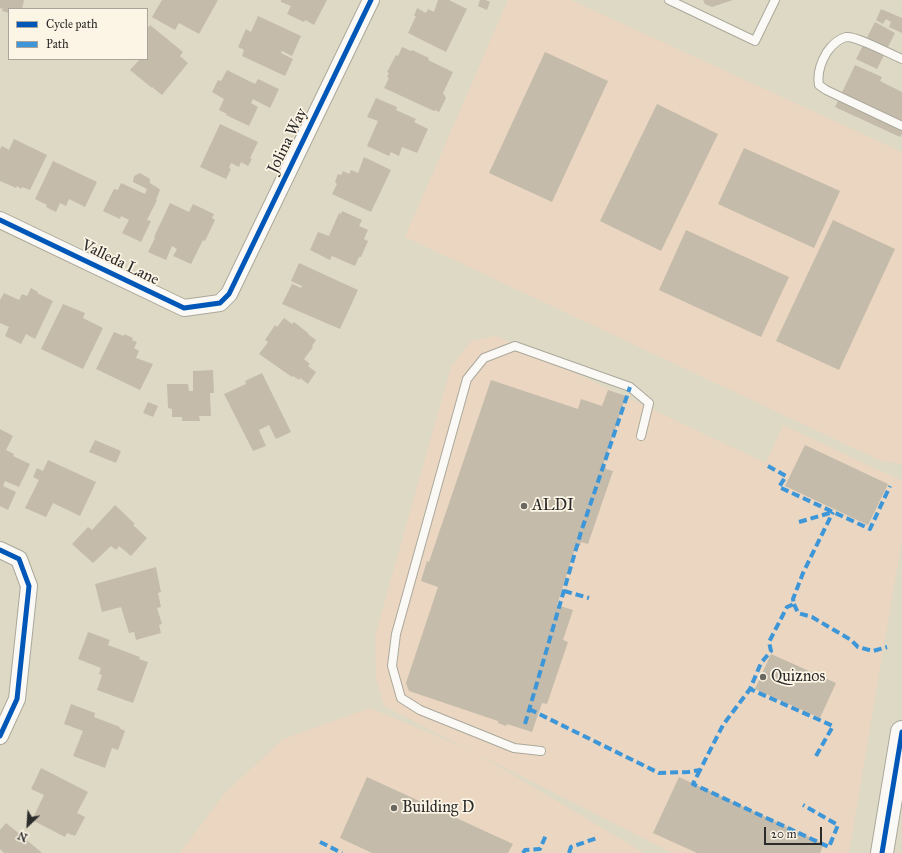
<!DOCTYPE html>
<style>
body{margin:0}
#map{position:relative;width:902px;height:853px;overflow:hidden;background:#ded9c4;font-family:"IM FELL Great Primer",serif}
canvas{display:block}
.legend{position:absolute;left:8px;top:8px;width:140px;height:52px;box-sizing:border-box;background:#fcf5e5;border:1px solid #a8a49b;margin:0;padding:5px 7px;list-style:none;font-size:12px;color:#2b2b2b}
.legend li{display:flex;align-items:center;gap:8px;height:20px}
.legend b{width:20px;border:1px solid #a8a49b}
.north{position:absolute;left:8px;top:805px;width:40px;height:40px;-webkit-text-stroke:3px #fcf5e5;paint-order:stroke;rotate:205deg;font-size:11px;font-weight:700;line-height:16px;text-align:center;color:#2b2b2b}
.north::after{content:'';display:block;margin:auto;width:14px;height:18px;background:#2b2b2b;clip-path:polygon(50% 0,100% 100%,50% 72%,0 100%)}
.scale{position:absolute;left:764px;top:827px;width:58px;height:18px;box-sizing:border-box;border:2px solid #2b2b2b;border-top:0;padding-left:5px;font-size:12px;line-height:14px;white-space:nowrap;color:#2b2b2b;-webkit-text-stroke:3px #fcf5e5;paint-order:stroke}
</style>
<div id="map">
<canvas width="902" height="853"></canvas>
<ul class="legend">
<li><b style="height:5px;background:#0057b8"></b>Cycle path</li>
<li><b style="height:5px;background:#3c96d7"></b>Path</li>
</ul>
<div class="north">N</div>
<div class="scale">20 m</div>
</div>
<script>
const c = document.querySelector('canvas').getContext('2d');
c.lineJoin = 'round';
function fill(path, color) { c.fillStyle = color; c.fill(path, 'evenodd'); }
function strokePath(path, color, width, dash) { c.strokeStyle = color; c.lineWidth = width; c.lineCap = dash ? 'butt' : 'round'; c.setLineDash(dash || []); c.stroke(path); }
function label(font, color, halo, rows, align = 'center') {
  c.font = font + ' "IM FELL Great Primer",serif'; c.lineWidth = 3.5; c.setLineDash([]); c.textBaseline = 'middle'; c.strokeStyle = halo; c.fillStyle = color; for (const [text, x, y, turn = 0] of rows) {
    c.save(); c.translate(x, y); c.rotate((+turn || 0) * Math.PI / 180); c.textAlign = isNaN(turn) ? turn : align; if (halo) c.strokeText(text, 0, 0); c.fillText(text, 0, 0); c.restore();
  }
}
const built = new Path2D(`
 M508,0H571L902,152V464L881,461L405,237Z
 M496,336L766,463L783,425L902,481V539L849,853H672L476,753L644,853H180L225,793L283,739L370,708L470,750L384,706L376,678L375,636L451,367L471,341Z`);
const building = new Path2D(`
 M0,0H24L22,9H9V13L2,11L3,9L0,8Z
 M162,0H218L199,34L179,23L175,30L152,17Z
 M281,0H327L314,25L305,20L304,22L287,14L291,6L281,2Z
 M438,0H449L467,9L446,52L408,33L416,16H414L417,8L426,13L428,9L434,12Z
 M480,0H486L490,2L487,10L478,6Z
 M703,0H733L712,7L705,4Z
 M881,9L902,18V33L889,27L891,22L886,19L883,24L876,20Z
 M258,16L301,36L292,56L282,51L281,53L293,59L285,76L242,56L244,50L238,47L246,29L251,32Z
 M875,22L895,33L877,69L856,59Z
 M150,25L183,52L180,56L188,63L162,95L152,87V88L130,70L140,59H147V29Z
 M402,47L411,51L412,50L429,58L428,60L453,72L443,93L446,98L439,112L435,110L434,111L384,88L389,78L387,77L389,73L387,72L396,55L398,56Z
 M545,52L608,81L552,202L489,173Z
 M855,65L882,77L880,81L902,92V134L900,137L835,107Z
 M227,70L255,84L258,79L279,89L270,108L253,99L251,103L258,107L249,126L226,115L227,114L219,110L224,99L212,92L218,80L221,81Z
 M376,98L397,107L396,110L416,119L414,122L428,129L417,153L402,147L399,156L391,152L389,156L367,146L378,121L367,117Z
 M657,104L718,134L661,251L600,221Z
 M220,124L258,142L250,158L252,159L248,166L241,162L239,167L231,163L229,168L231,169L226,179L200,167Z
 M14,139L47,155L30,190L22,187L21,189L17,186L16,188L0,181V149L2,146L9,150Z
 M744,148L840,191L814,248L718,204Z
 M364,157L391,170L371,212L332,194L337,184L335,182L338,174L341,175L343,171L349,174L351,170L358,173Z
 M53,161L97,182L85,207L69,199L66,206L60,203L56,212L46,207L47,205L35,199Z
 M140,173L150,179V183L158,188L160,190L156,200H157L147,220L151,221L141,242L122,233L129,220L121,216L120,219L103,211L114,189L118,190L121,183L145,194L147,189L133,182L134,176Z
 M170,203L189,212L193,204L214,214L212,218L215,220L205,241L203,240L191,264L173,256L177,249L172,246L166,260L148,252L155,238L154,237Z
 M342,211L362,220L359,226L368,230L364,239L368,241L361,257H359L355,266L332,256L330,260L310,250L318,232L329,236L339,213L341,214Z
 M833,220L895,249L839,370L776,341Z
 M686,230L789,277L761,337L659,290Z
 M299,263L358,290L340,329L282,304L292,284L301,288L302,286L291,281Z
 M31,288L38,292L37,293L53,301L35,339L26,334L21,344L5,336L9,327L0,323V300L4,293L19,300L22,294L27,296Z
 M63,304L85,313L83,318L103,328L83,369L41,349Z
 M284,318L292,324L294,322L308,333V334L316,340L312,346L313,347L304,359L310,364L308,366L316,372L308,384L300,378L299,380L293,376L292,377L259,354L268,342L265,340L275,325L277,327Z
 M114,332L124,336V334L133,338L132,340L137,342L134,348L139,351L136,358L153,364L140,390L96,369Z
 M213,370L214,393H210L211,416H199L200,421H182V417H172V409L168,408L167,384H188L189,391H193V371Z
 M262,373L291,432L276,439L269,425L259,430L266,446L253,451L224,394L246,384L245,381Z
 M491,380L578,409L581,399L602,406L608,390L626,396L603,466L606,467V469L613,471L588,544L581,542L580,546L576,545L557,605L573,610L563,640L568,642L547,704L542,703L532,732L507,724L506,726L498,723V721L409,691L406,683L438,587L421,581L427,561L429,562Z
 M148,402L158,406L153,417L143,413Z
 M0,429L13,436L6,450L14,454L13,456L30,464L19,487L5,481L3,486L16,492L8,510L0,506Z
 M95,440L121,451L116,463L89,452Z
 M805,445L888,484L868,525L785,486Z
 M48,460L96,482L80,516L53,503L46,517L25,508L39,480L33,477L37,468L43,471Z
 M115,505L135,524L133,525L147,538L131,556L119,546L116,550L111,546L93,563L72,544L88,527L92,530Z
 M156,567L161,592L158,593L161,607L157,608L162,624L159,625L161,633L136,640L134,632L129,633L121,607L102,612L95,584Z
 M88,632L110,640L108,645L140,657L139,659L148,662L133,703L97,690L102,675L99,674L101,668L78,659Z
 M771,654L836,683L820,718L755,689Z
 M71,704L95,713L94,717L120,727L119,728L125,731L118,750L112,748L105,768L73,756L83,731L64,724Z
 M41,768L88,792L77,813L85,817L75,836L67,833L65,837L32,820L44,795L31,789Z
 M367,777L513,844L508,853H372L340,838Z
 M679,777L824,844L820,853H697L653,833Z
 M6,823L16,831L42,853H4L0,849V830Z`);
const lane = new Path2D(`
 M669,0L755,41L775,0
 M902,59C890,54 857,36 846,37C838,39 832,45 827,52C821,62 817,74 819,85L826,90L902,126
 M541,751L514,748L420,710L401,698L392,666L396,634L467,379L484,358L515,346L630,387L649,403L641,436`);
const street = new Path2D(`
 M0,220L184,308L220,303L229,294L371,0
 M0,550L19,559L29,586L17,699L0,736`);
const primary = new Path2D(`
 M882,853L902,732`);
const quiet = new Path2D(`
 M768,466L786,476L779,487L870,529L890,486
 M799,522L833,512
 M564,591L589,598
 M794,604L798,613L812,617L851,640L858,647L873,651L887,647
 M529,709L659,773L688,772L700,770L723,725L750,689
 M525,724L581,532L630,387
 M816,756L833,726L750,689L761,663L771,651L769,642L787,607L794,604L793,599L803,573L833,512
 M700,770L693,784L829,847L838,825L803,805
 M320,842L342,853
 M523,853L525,850L540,849L546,835
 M569,853L571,847L597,838`);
const cycleway = new Path2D(`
 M0,220L184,308L220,303L229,294L371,0
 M0,550L19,559L29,586L17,699L0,736
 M882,853L902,732`);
const markers = [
 [524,506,4,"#6a6861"],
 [763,677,4,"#6a6861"],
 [394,808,4,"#6a6861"]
];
const streetNames = [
 ["Jolina Way",288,141,-64],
 ["Valleda Lane",120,263,26]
];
const poiNames = [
 ["ALDI",532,506],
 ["Quiznos",771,677],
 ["Building D",402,808]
];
fill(built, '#ead6c1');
fill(building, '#c4bbaa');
strokePath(lane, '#aba89b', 10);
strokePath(street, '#aba89b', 18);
strokePath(primary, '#aba89b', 24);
strokePath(lane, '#faf9f6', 8);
strokePath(street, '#faf9f6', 16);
strokePath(primary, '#faf9f6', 22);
strokePath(quiet, '#3c96d7', 4, [8, 4]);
strokePath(cycleway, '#0057b8', 5);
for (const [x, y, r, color] of markers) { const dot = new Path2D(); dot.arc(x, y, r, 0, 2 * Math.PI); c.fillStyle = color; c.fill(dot); strokePath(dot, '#fcf5e5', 1.5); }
label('16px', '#2b2b2b', '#fcf5e5', streetNames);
label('16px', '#2b2b2b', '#fcf5e5', poiNames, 'left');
</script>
